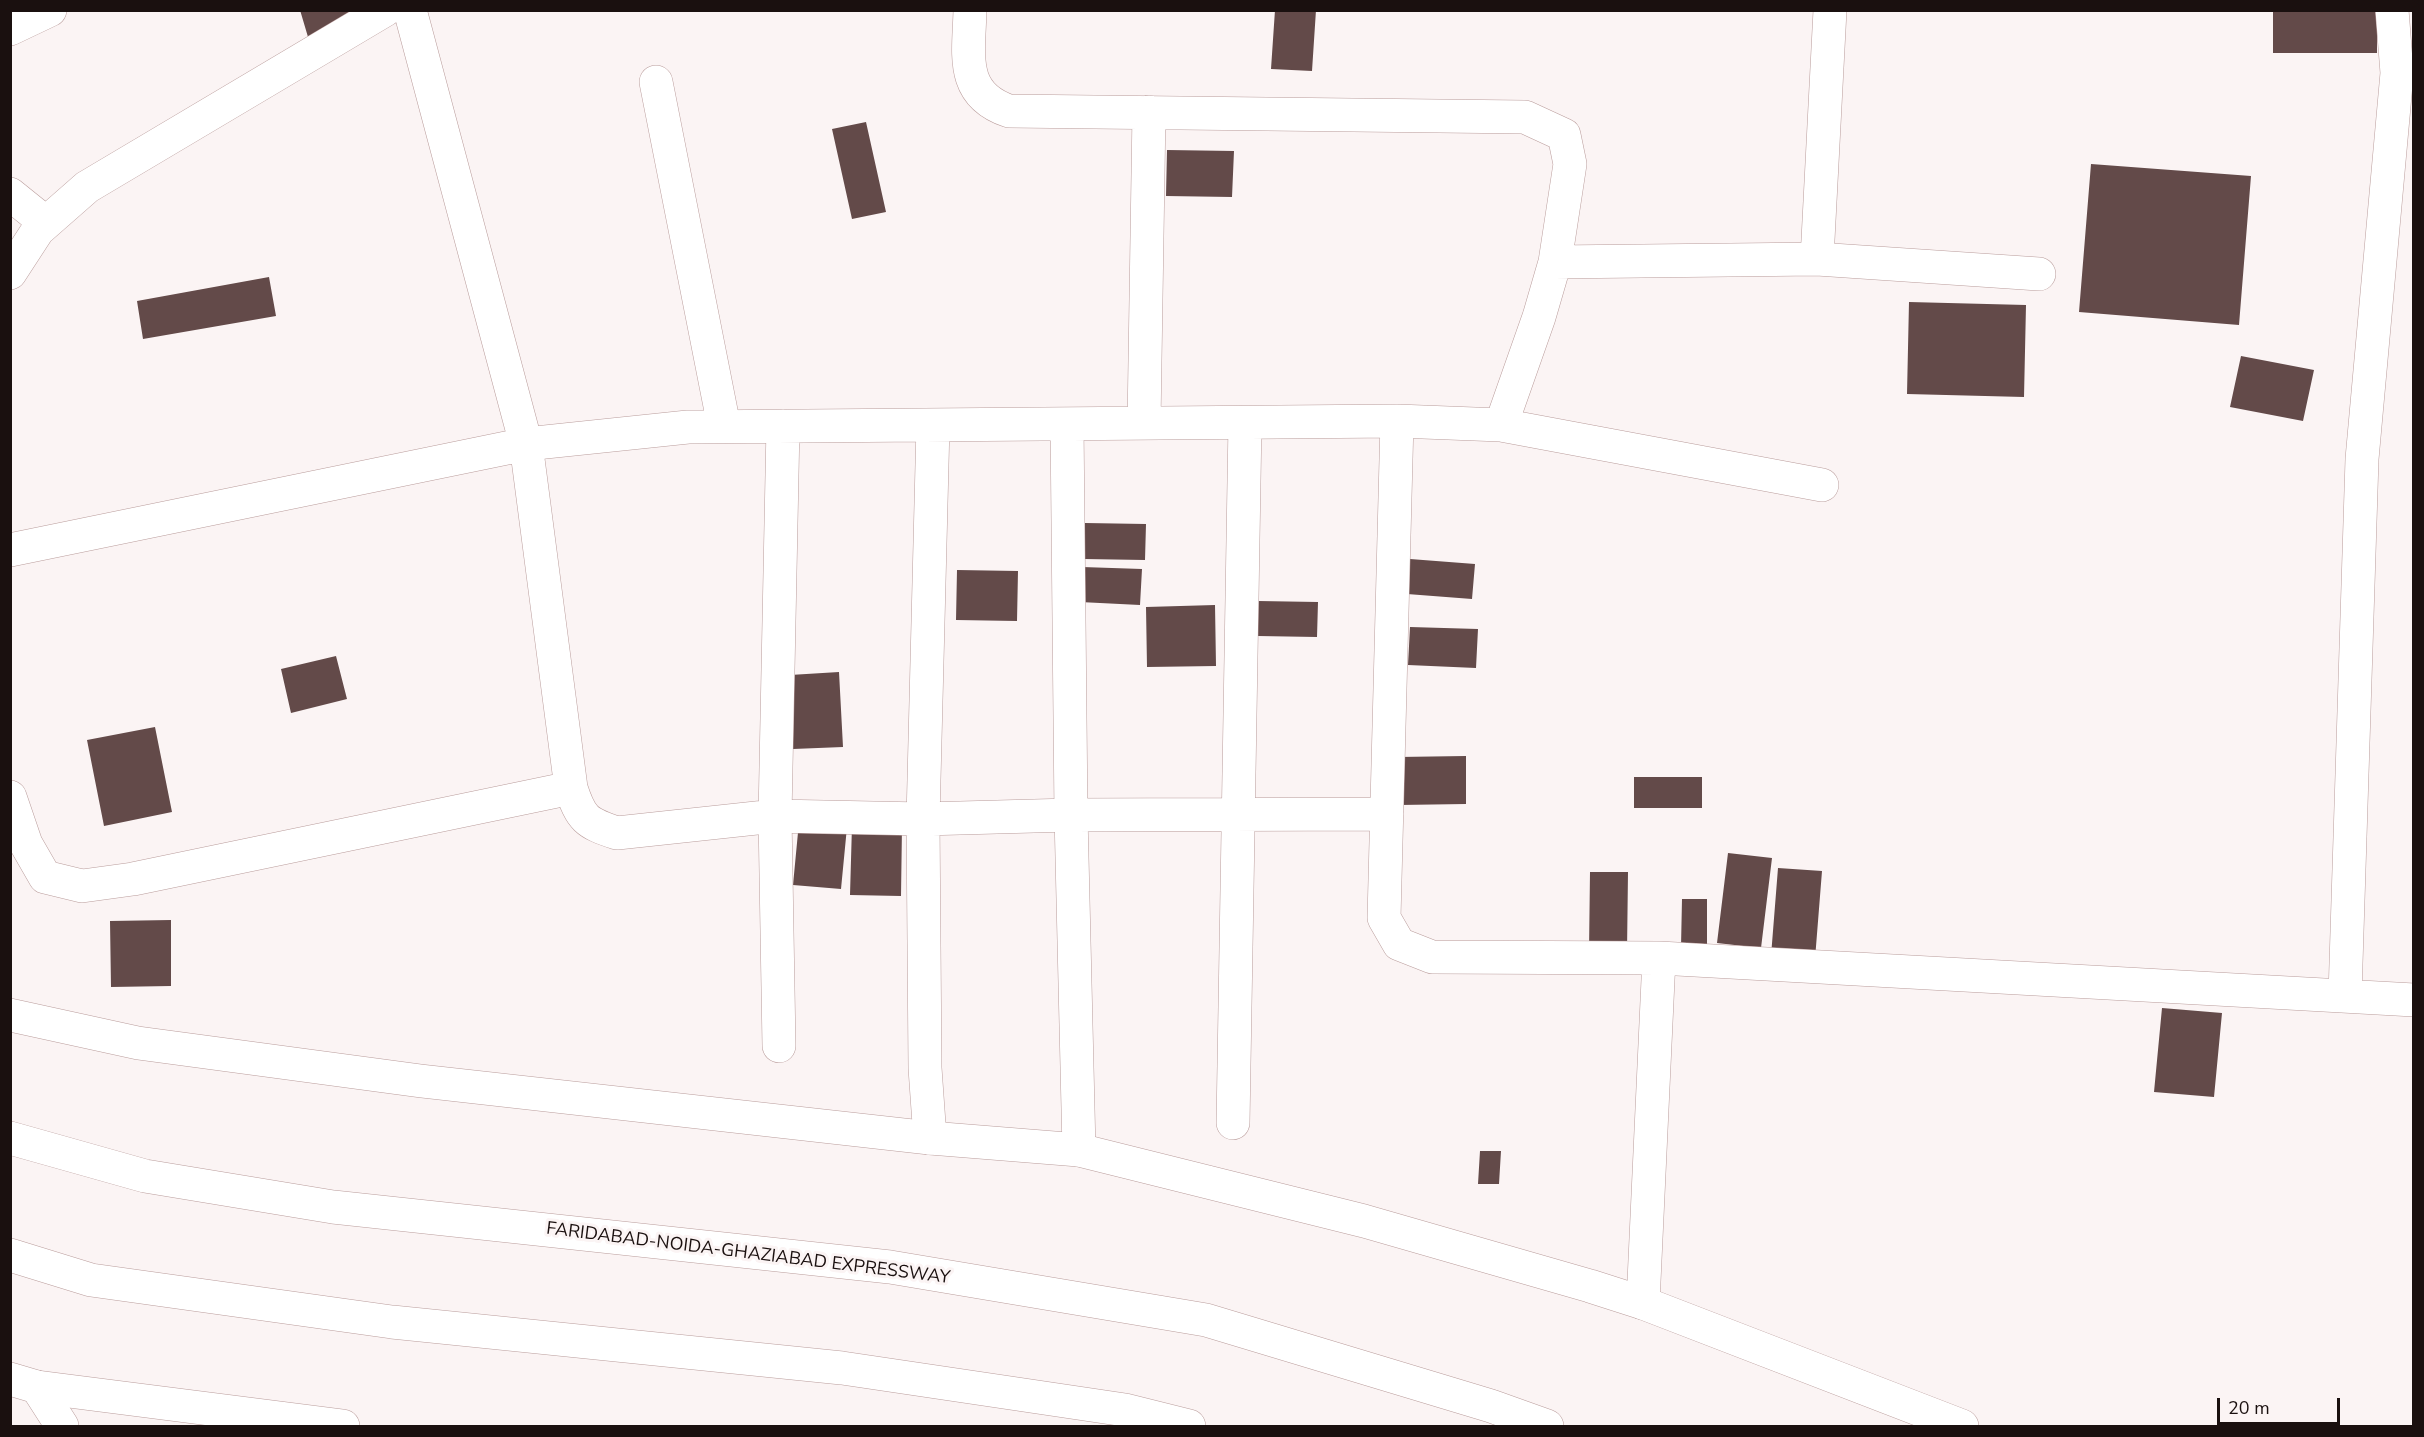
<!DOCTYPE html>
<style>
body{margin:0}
#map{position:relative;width:2424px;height:1437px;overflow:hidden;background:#fbf4f4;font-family:"Nunito Sans",sans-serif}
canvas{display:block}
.frame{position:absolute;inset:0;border:12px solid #1a100f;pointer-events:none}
.scale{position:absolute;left:2217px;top:1398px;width:123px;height:27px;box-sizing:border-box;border:3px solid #1a100f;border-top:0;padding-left:8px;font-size:18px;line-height:21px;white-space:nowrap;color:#1a100f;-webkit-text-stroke:4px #fbf4f4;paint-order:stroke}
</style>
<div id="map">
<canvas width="2424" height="1437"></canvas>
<div class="frame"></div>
<div class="scale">20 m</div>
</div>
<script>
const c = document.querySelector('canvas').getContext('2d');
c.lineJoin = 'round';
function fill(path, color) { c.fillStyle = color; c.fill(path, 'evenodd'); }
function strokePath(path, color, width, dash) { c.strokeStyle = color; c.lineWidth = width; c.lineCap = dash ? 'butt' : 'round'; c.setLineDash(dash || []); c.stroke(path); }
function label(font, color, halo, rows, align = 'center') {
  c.font = font + ' "Nunito Sans",sans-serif'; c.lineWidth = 6; c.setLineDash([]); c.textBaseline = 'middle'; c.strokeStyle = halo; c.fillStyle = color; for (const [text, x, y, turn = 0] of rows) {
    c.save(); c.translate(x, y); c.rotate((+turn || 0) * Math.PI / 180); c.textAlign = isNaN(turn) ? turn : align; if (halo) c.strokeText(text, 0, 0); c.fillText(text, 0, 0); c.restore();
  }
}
const building = new Path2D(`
 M300,10H354L358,23L308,37Z
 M1275,10H1316L1312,71L1271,69Z
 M2273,10H2377V53H2273Z
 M866,122L886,212L852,219L832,129Z
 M1167,150L1234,151L1232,197L1166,196Z
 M2091,164L2251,176L2239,325L2079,312Z
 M269,277L276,316L143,339L137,301Z
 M1909,302L2026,305L2024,397L1907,394Z
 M2241,356L2314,370L2303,421L2230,407Z
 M1085,523L1146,524L1145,560L1084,559Z
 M1410,559L1475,564L1472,599L1407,594Z
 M1082,567L1142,569L1140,605L1080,602Z
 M957,570L1018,571L1017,621L956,620Z
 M1258,601L1318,602L1317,637L1258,636Z
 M1215,605L1216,666L1147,667L1146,607Z
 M1410,627L1478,629L1476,668L1408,665Z
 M336,656L347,699L291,713L281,669Z
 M839,672L843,747L793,749L790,675Z
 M155,727L172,812L104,826L87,740Z
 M1466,756V804L1399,805L1398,757Z
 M1634,777H1702V808H1634Z
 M799,822L847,827L841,889L793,885Z
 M852,825L902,826L901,896L850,895Z
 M1728,853L1772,858L1761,948L1717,943Z
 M1778,868L1822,871L1815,959L1771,956Z
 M1590,872H1628L1627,952H1589Z
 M1682,899H1707V947H1681Z
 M171,920V986L111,987L110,921Z
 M2162,1008L2222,1013L2214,1097L2154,1092Z
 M1480,1151H1501L1499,1184H1478Z`);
const street = new Path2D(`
 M410,10L526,444L571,788
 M970,10C969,54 959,94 1009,111L1525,117L1564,135L1570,164L1555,262L1539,317L1501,425
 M10,29L50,10
 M656,82L724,426
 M10,194L46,223
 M1817,259L1830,10
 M1555,262L1817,259L2039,274
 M10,273L38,230L87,187L385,10
 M1397,421L1384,918L1399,944L1432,957L1659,958L2414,1000
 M1144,423L1149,112
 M1067,424L1071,815L1079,1150
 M10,550L526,444L688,427L1397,421L1501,425L1822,485
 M10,797L26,844L45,877L82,886L133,879L571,788C581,819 586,823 617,833L775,816L923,819L1071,815L1387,814
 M2345,995L2362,459L2397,73L2392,10
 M779,1046L775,816L783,426
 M1233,1123L1245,423
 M930,1138L925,1068L923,819L933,425
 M1643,1303L1659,958
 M37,1387L62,1426`);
const secondary = new Path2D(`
 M10,1015L138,1043L421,1081L930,1138L1079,1150L1364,1221L1590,1286L1643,1303L1962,1426
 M10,1379L37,1387L343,1426`);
const primary = new Path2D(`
 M10,1138L145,1176L333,1207L890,1267L1206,1320L1491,1406L1547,1426
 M10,1255L91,1280L392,1322L842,1368L1125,1410L1189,1426`);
const streetNames = [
 ["FARIDABAD-NOIDA-GHAZIABAD EXPRESSWAY",748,1254,7]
];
fill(building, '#634a49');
strokePath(street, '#ba9d9c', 34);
strokePath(secondary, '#ba9d9c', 34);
strokePath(primary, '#ba9d9c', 34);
strokePath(street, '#fff', 33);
strokePath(secondary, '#fff', 33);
strokePath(primary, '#fff', 33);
label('18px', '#1a100f', '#fbf4f4', streetNames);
</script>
